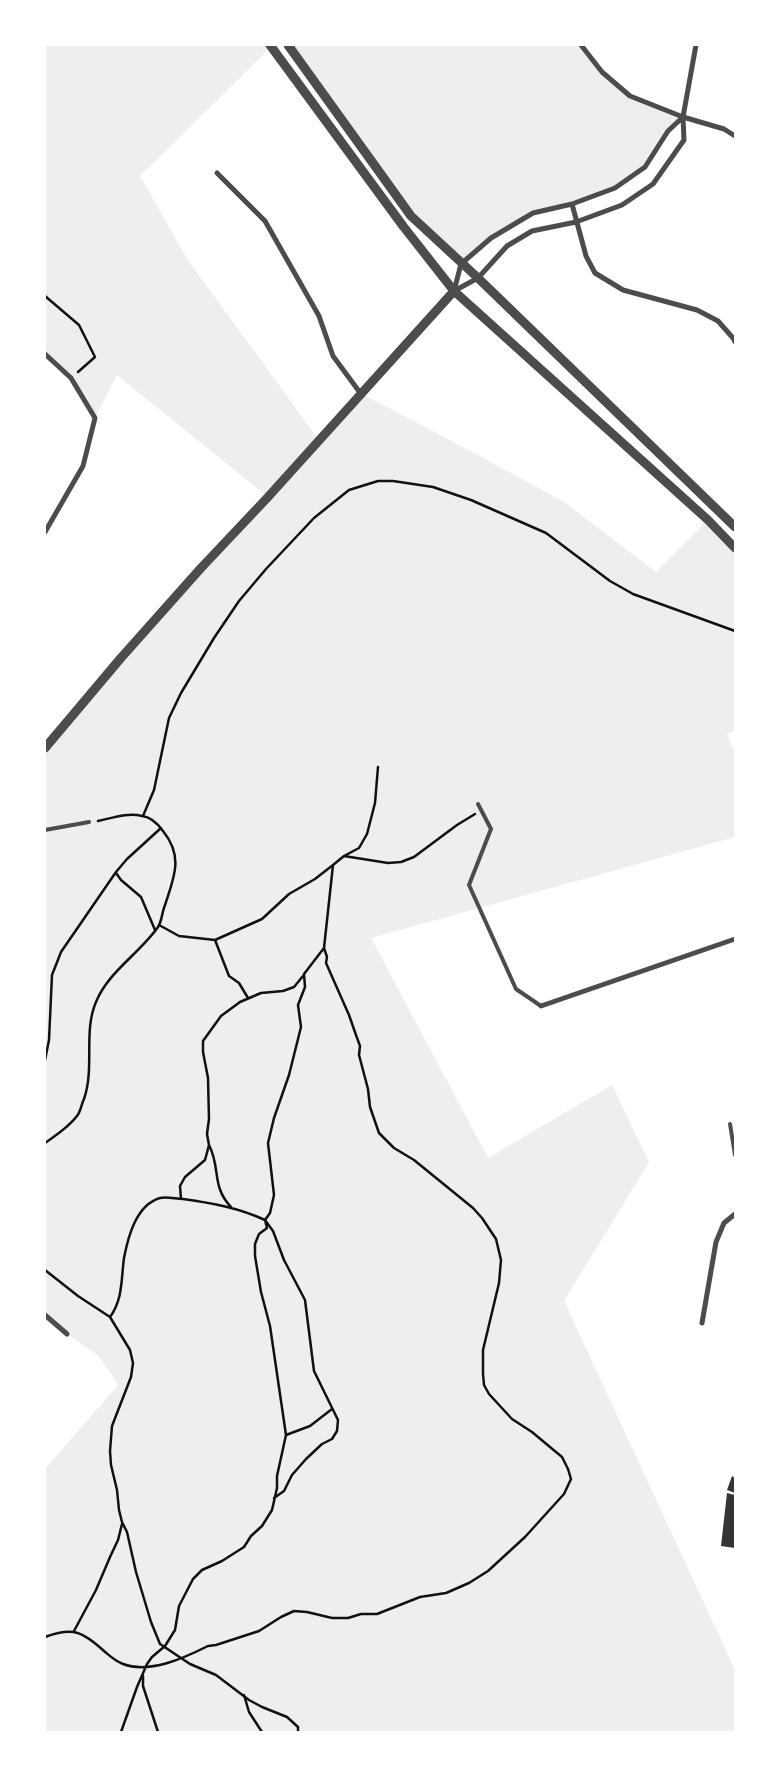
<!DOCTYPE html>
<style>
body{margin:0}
#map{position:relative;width:780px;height:1777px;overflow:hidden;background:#fff;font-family:"Titillium Web",sans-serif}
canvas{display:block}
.frame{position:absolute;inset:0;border:46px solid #fff;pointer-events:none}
</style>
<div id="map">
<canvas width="780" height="1777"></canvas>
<div class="frame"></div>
</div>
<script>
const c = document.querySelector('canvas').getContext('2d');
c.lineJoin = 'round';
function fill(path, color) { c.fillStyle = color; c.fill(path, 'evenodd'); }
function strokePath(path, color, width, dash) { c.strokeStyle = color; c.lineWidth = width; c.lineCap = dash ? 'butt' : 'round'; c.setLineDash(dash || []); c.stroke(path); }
const green = new Path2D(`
 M45,45H270L271,47L140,176L187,259L319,440L362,394L461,446L564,502L656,572L708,520L735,548V730L727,735L735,753V837L371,938L488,1158L612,1085L649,1162L564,1301L735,1670V1732H45V1469L118,1385L99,1356L67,1334L45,1315V748L268,497L117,375L95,418L71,378L45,354Z
 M288,45H581L602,72L630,96L683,117L668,131L645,167L615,188L572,204L533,213L491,238L461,264L411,216Z`);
const building = new Path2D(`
 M732,1476L735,1478V1493L727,1490Z
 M727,1493L735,1495V1548L721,1546Z`);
const path = new Path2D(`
 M45,296L79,325L95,357L78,372
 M143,816L154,790L169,718L181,693L214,638L239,601L266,569L314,518L349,490L378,481H393L433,487L471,500L546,533L610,581L633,594L735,631
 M344,856L388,863L401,862L414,857L457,825L475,814
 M333,865L344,856L359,848L367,834L375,803L378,767
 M116,873L121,880L141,897L155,930
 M159,925L179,936L215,940L262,919L289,894L315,879L333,865L324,948L304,974L305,987L298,1005L301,1027L289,1075L274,1118L268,1143L274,1195L270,1213L265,1220L273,1231L284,1260L305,1300L314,1371L338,1420L337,1431L332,1439L322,1444L306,1459L292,1475L284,1491L274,1498
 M215,940L229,976L239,983L248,998
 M45,1060L49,1040L52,975L61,952L116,872L127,859L161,828
 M45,1143C56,1135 68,1128 77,1116C81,1111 81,1105 84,1099C95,1067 83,1032 96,1002C108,972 140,953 158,927C162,921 162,912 165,905C174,877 184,857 163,831C158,824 151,817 142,816C128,812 112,818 98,821
 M209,1145C221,1168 211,1186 231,1207
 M181,1199L180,1186L185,1177L205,1160L209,1145L207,1134L209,1119L208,1078L203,1052V1041L221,1016L240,1002L261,993L283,991L294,987L303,976
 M45,1270L78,1296L110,1317L130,1350L133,1363L131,1377L112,1426L110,1451L111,1465L117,1490L119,1510L122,1522L127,1532L136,1572L151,1622L160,1644L190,1664L216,1675L249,1700L262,1707L287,1717L298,1727V1732
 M110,1317C123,1299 121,1280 124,1258C128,1237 136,1205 160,1198C167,1196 176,1199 183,1199C212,1203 239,1208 265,1220L267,1228L259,1234L255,1244V1256L261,1292L270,1326L286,1435L277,1476V1488L272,1510L262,1526L251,1536L244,1547L222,1561L202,1570L193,1579L179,1606L175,1630L165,1646L152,1657L147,1664L137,1687L121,1732
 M286,1435L310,1426L332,1409
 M74,1631L96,1590L110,1557L118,1540L122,1524
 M45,1637C73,1627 82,1631 104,1651C110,1656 115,1661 123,1664C150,1674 184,1658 208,1646L216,1645L259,1631L281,1617L294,1611L307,1612L332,1618H348L361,1614H377L420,1597L446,1593L469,1583L488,1571L525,1537L564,1494L571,1479L568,1469L562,1457L532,1432L512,1419L489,1394L484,1385L483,1374V1350L499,1283L501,1260L496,1239L482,1218L473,1208L414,1160L394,1148L379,1133L370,1107L368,1089L359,1055L360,1046L356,1035L349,1015L326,963L327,957L324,948
 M143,1676V1686L158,1732
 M244,1695L249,1712L262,1732`);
const service = new Path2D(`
 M478,804L491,829L469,885L516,989L541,1006
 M45,830L89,822
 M730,1124L735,1155`);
const minor = new Path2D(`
 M581,45L602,72L630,96L683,117L724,129L735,136
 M683,117L684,140L653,184L622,205L576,222L532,231L507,246L478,278L454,291L461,264L491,238L533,213L572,204L615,188L645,167L668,131Z
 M683,117L696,45
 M217,173L265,221L319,316L333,356L361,394
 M572,204L586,256L595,273L623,290L697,310L718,321L733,338L735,342
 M45,354L71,378L95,418L83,466L45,532
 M541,1006L735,939
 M45,1315L67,1334
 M702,1323L716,1242L724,1223L735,1214`);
const tertiary = new Path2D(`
 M270,45L403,226L454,291L708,520L735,548
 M288,45L411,216L478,278L735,527
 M45,748L120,659L201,568L268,497L454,291`);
fill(green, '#eee');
fill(building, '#353535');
strokePath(path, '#111', 2.5);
strokePath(service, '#4c4c4c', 4);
strokePath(minor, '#4c4c4c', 5);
strokePath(tertiary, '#4c4c4c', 9);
</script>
